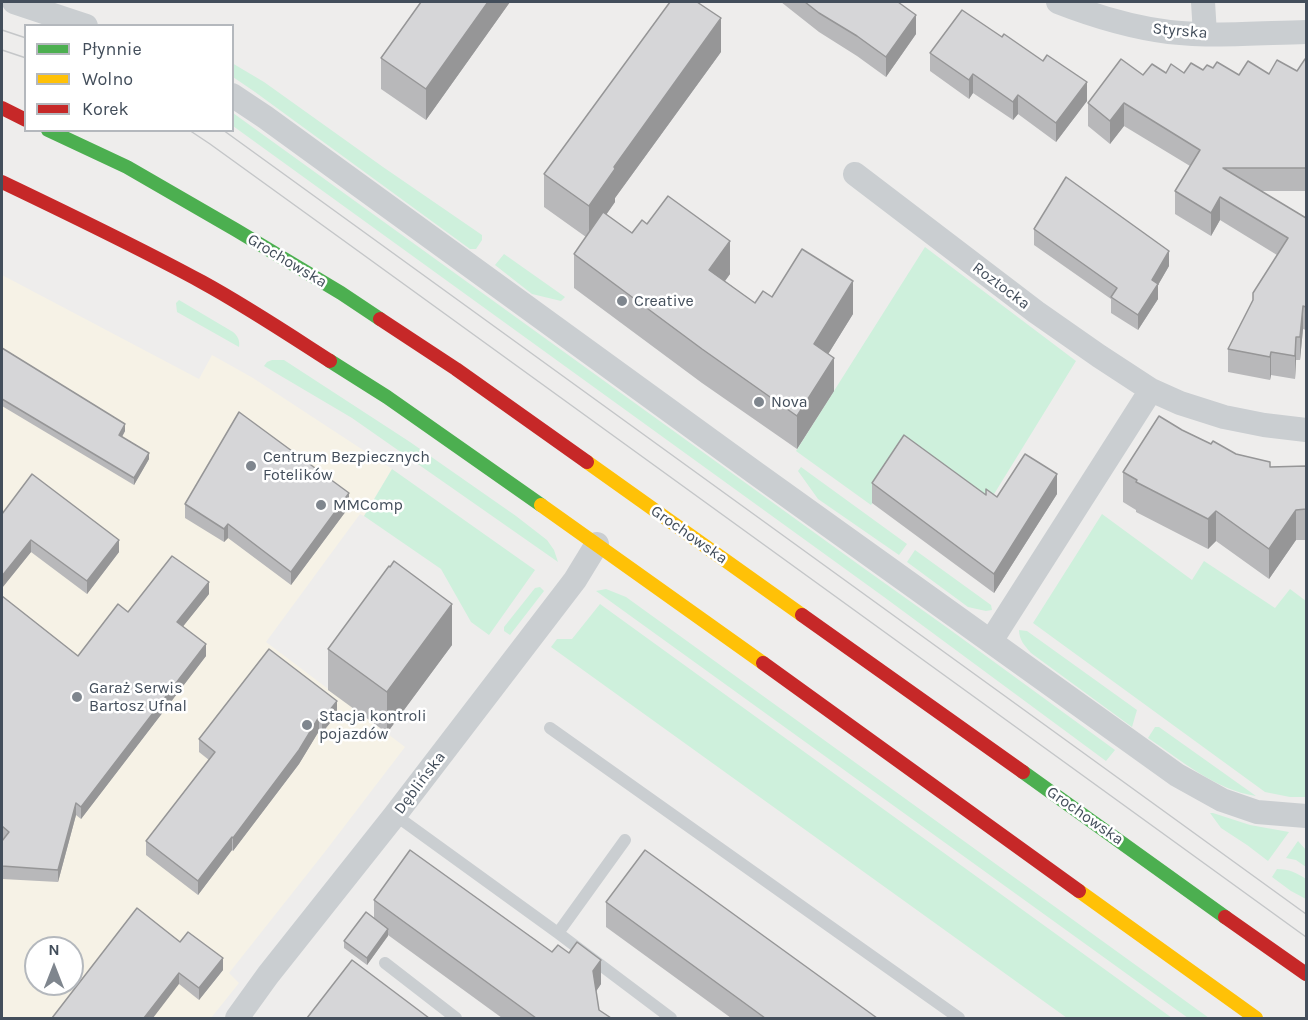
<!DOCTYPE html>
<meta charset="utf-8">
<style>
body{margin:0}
#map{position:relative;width:1308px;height:1020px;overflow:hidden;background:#eeedec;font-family:Karla,sans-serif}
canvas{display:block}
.frame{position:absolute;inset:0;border:3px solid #434e5b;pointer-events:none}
.legend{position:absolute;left:24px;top:24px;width:210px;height:108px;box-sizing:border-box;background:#fff;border:2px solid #b4b8bd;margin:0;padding:8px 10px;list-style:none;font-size:18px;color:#434e5b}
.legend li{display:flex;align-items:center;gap:12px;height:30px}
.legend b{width:30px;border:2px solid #b4b8bd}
.north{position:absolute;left:24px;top:936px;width:60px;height:60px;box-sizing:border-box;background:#fff;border:2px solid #b4b8bd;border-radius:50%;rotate:0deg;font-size:16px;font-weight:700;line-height:24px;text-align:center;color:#434e5b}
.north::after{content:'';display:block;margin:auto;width:21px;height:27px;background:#7f868e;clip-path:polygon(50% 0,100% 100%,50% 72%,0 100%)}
</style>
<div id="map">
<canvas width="1308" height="1020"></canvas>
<div class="frame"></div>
<ul class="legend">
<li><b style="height:8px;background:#4caf50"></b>Płynnie</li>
<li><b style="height:8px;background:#ffc107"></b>Wolno</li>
<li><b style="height:8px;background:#c62828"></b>Korek</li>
</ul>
<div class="north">N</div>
</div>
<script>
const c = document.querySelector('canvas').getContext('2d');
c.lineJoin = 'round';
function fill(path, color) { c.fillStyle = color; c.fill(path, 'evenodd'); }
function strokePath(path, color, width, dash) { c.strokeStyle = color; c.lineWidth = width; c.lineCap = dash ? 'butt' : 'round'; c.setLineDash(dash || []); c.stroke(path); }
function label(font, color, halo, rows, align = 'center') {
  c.font = font + ' Karla,sans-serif'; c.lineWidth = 5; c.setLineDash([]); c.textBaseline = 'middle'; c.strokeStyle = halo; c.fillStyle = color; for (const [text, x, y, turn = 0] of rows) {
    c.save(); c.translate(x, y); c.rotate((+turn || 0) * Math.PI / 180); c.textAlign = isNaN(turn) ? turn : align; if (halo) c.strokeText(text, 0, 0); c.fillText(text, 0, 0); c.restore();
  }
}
const commercial = new Path2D(`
 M2,275L199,379L212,355L253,378L392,469L364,516L360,514L266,642L405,747L324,853L229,973L239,983L211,1018H2ZM36,948H72V984H36Z`);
const green = new Path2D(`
 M232,63L264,82L383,167L482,235V240L476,249H470L255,92L233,77Z
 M233,113L862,567L949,629L1115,750L1106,761L884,597L233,126Z
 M925,247L1076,361L983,512L904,455L871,505L796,451Z
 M504,254L565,297L561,301L532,294L495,265Z
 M179,300L233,332C238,336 240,341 239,347L177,312L176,303Z
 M272,360H284L410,442L516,516L547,540L554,550L558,562L352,418L264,366L267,362Z
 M801,467L907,544L899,555L818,499L798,471Z
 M392,469L535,570L489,635L471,622L441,569L364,516Z
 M1102,514L1192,580L1204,561L1275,608L1290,589L1306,601V797H1290L1265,792L1033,623Z
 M915,550L991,605L992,610L986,611L968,607L907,562Z
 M540,587L544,591L510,635L504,631V627L535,588Z
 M606,589L626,597L1209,1018H1188L596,591Z
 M600,604L1172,1018H1067L551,647L557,639H572Z
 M1019,630L1027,631L1137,710L1132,727L1031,653C1025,646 1019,640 1019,630Z
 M1155,727H1159L1256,796C1215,790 1181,760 1148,738Z
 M1210,813H1213L1250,825L1289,832L1268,861L1247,845L1221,828Z
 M1298,841L1306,850V867L1296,860L1286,858Z
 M1277,869C1289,869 1297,873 1306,879V899L1291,891L1272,877Z`);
const lane = new Path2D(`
 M550,728L959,1018
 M395,815L558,933L671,1018
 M558,933L625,840
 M385,963L456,1018`);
const street = new Path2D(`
 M14,2L86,26
 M1058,2C1094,16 1130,27 1169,32C1214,37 1261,33 1306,32
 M1203,2L1205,34
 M232,95L265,117L754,472L1177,775L1222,800L1257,812L1306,816
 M855,174L1036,312L1099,356L1151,390L1180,403L1224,417L1264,425L1306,430
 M991,641L1151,390
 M237,1018L268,975L395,815L575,580L597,544`);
const fast = new Path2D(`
 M48,130L127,167L236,230L341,293L380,319
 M330,361L387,397L541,505
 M1023,772L1225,917`);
const slow = new Path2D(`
 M587,462L802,615
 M541,505L763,663
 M1079,891L1256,1018`);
const jam = new Path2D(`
 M2,108L26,120
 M2,182C69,214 136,246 202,282C246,306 288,334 330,361
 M380,319L456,369L587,462
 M802,615L1023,772
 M763,663L1079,891
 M1225,917L1306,974`);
const tram = new Path2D(`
 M2,30L26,38
 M2,50L26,58
 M189,130L210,144L336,235L1306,937
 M223,130L1306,914`);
const wall = new Path2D(`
 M421,2H510L426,120L381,89V58Z
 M781,2H898L916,34L886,77L857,56L819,32Z
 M721,52L615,198V202L606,215L632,233L647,224L730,274L725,281L755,303L772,297L853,314L828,354L834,391L797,449L702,383L574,288V254L586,237L544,207V174Z
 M930,53L1087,101L1056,142L1018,114L1013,120L973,93L969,99L930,71Z
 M1306,60V191H1261L1306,218V330L1303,329L1300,360H1296L1295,379L1271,375L1270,380L1228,372V349L1277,255L1220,220L1211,236L1175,214V191L1190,166L1124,126L1110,144L1088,126V103L1143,75L1166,73H1184L1213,68L1239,75L1269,74L1297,71Z
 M1034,229L1169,266L1158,285V299L1138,330L1111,313V299L1034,245Z
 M2,348L125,431L122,437L149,459L134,485L2,406Z
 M1182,430L1211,444L1270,467L1306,466V540H1296L1269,579L1216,541L1208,549L1136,512V510L1123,502V472Z
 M872,483L986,495L997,497L1057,494L994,593L872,503Z
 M185,504L349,507L291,585L228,538L224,542L185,518Z
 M2,514L119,552L87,594L31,552L2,588Z
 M209,594L183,626L206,656L81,819L76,815L58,882L2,879V841L3,839L2,838V596L78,656L128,612Z
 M452,645L387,733L328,690V649Z
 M337,714L322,733L319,731L299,764L233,851L232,850L198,895L146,855V841L209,760L199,752V739Z
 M374,900L552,952L601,984L596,991L599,1010L612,1018H502L388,935L367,965L344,948V941L374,918Z
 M606,902L877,1018H731L606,927Z
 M137,908L180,942L223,970L199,1000L179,984Z`);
const shadedWall = new Path2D(`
 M488,2H510L426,120V89Z
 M916,15V34L886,77V57Z
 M721,18V52L615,198V202L589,239V206L614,167Z
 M973,74V93L969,99V80Z
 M1087,82V101L1056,142V123Z
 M1018,95V114L1013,120V102Z
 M1124,103V126L1110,144V121Z
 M1220,197V220L1211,236V213Z
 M730,241V274L709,303V270Z
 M1169,251V266L1158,285V299L1138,330V315L1152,280Z
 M853,281V314L814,377V344Z
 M1303,306V329L1300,360V337Z
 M1296,337V360L1295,379V356Z
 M1271,352V375L1270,380V357Z
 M834,358V391L797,449V416Z
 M125,424V431L119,442V435Z
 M149,453V459L134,485V478Z
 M1057,474V494L994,593V574Z
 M349,493V507L291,585V572Z
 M1296,510V540L1269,579V549Z
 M1216,511V541L1208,549V519Z
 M228,524V538L224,542V529Z
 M31,540V552L2,588V576Z
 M119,540V552L87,594V581Z
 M209,582V594L177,634V622Z
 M452,604V645L387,733V692Z
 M206,644V656L81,819V807Z
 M337,701V714L322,733V720Z
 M319,717V731L299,764L233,851V838Z
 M76,803V815L58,882V870Z
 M232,837V850L198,895V881Z
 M388,929V936L367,965V958Z
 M223,958V970L199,1000V988Z
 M601,960V984L593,996V971Z
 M179,973V984L153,1018H144Z`);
const building = new Path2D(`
 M421,2H488L426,89L381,58Z
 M670,2H697L721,18L614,167L615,169L589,206L544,174Z
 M805,2H898L916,15L886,57L857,36L819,13Z
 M962,10L1002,37L1004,34L1043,61L1047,55L1087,82L1056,123L1018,95L1013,102L973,74L969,80L930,53Z
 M1121,59L1143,75L1152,64L1166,73L1171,64L1184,73L1191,63L1203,70L1207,65L1213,68L1217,62L1239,75L1248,61L1269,74L1277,60L1297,71L1305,59L1306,60V168H1223L1306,218V307L1303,306L1300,337H1296L1295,356L1271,352L1270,357L1228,349L1253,300V293L1288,238L1220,197L1211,213L1175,191L1200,150L1124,103L1110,121L1088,103Z
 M1066,177L1169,251L1152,280L1158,284L1138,315L1111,297L1117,288L1034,229Z
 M668,196L730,241L709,270L755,303L763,291L772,297L802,249L853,281L814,344L834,358L797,416L702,349L574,254L603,212L632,233L642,220L647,224Z
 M2,348L125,424L119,435L149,453L134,478L2,399Z
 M239,412L349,493L291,572L228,524L224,529L185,504Z
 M1159,416L1182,430L1211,444L1213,441L1236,454L1270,462V467L1306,466V509L1296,510L1269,549L1216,511L1208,519L1136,482L1137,480L1123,472Z
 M904,435L986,495V489L997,497L1025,454L1057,474L994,574L872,483Z
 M32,474L119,540L87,581L31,540L2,576V514Z
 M172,556L209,582L177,622L206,644L81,807L76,803L58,870L2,866V841L9,832L2,826V596L78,656L118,604L128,612Z
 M394,561L452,604L387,692L328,649L389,566L390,567Z
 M269,649L337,701L322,720L319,717L299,750L233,838L232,837L198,881L146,841L215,752L199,739Z
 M410,850L552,952L558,945L569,953L577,942L601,960L593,971L599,1010L611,1018H536L374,900Z
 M645,850L877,1018H765L606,902Z
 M137,908L180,942L188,932L223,958L199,988L179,973L144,1018H52Z
 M366,912L388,929L367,958L344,941Z
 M352,960L429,1018H307Z`);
const markers = [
 [622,301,6,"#7f868e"],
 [759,402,6,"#7f868e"],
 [251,466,6,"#7f868e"],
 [321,505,6,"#7f868e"],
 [77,697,6,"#7f868e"],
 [307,725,6,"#7f868e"]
];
const streetNames = [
 ["Styrska",1180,31,5],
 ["Grochowska",287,261,31],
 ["Roztocka",1001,286,37],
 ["Grochowska",689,535,35],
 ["Dęblińska",420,783,-53],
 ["Grochowska",1085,816,35]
];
const poiNames = [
 ["Creative",634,301],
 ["Nova",771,402],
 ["Centrum Bezpiecznych",263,457],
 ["Fotelików",263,475],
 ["MMComp",333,505],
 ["Garaż Serwis",89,688],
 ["Bartosz Ufnal",89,706],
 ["Stacja kontroli",319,716],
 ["pojazdów",319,734]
];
fill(commercial, '#f6f2e6');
fill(green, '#cef0dc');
strokePath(lane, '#caced1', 12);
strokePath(street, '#caced1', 24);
strokePath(fast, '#4caf50', 14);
strokePath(slow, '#ffc107', 14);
strokePath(jam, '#c62828', 14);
strokePath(tram, '#c4c6c8', 1.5);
fill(wall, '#b8b8ba');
fill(shadedWall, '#969697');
fill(building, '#d6d6d8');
strokePath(building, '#969697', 1.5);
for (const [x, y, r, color] of markers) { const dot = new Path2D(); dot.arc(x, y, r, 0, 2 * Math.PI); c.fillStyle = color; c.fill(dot); strokePath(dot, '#fff', 2); }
label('16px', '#434e5b', '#fff', streetNames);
label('16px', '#434e5b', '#fff', poiNames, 'left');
</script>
